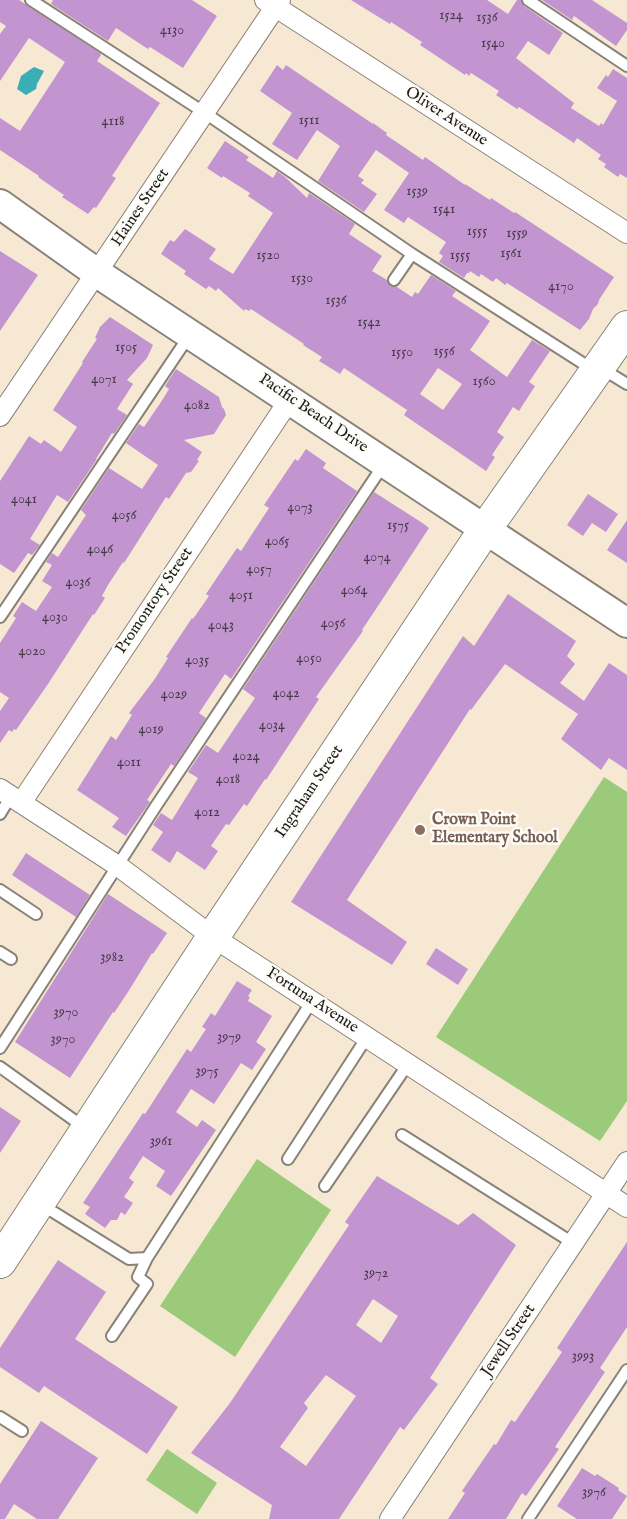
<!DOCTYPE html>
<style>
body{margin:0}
canvas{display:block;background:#f6e8d3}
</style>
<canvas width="627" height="1519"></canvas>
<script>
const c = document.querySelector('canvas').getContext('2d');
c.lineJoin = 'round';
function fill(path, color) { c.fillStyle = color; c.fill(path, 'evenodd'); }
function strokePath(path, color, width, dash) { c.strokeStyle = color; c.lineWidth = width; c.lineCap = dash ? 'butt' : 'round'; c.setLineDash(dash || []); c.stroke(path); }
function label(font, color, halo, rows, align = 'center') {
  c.font = font + ' "IM FELL English",serif'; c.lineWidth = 5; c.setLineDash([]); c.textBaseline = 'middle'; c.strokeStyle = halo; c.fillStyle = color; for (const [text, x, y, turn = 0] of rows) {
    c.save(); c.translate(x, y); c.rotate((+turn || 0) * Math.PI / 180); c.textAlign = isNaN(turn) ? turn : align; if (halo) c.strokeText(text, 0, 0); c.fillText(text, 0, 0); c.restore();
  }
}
const green = new Path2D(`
 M604,777L627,792V1101L600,1141L436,1037Z
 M257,1159L331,1210L235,1357L160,1306Z
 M167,1449L217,1483L197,1514L146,1480Z`);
const water = new Path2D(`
 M34,67L44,71L37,84L36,89L26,95L17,89L21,76Z`);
const building = new Path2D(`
 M0,0H19L100,53L101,55L97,61L160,103L112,176L116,178L96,208L94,207L88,214L62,197L64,195L38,177L39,176L0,150V118L20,131L65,62L29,38L0,81V34L6,26L0,22Z
 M53,0H192L217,16L183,68L150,47L148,49L116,28L108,41L51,4Z
 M351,0H487L508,14L517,0H521L524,6L563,33L549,55L528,41L516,58L574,103L571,108L599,126L601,123L603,125L617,101L597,88L606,75L608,77L613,69L627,78V178L620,174L618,177L604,167L606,164L598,159L601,155L577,138L574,143L519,107L517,109L496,95L499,91L471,73L469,76L466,73L465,75L420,45L422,42L391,22L390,24Z
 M542,0H592L627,23V30L616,46L574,16L572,20Z
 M277,65L283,70L286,65L373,124V123L387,133L386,135L423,160L425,157L465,185V184L490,200L491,198L514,213L515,212L614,277L599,300L598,304L593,309L589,319L580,330L507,283L505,285L496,278L493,282L481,274L479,277L470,271L469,273H467L464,278L439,262L443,256L439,253L446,242L408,217L404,223L384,210L409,173L376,150L358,176L364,180L361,183L377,194L364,212L318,181L340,146L317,130L297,160L272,144L292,113L260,91Z
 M225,141L249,157L246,160L273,178L277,171L285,177L307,198L309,193L355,224L349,234L382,256L372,271L387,280L390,286L397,287L412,297L415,292L418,294L431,275L456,291L452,296L490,321L470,350L507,377L532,340L550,351L529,382L535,386L519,411L513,407L497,432L504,437L492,455L495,457L486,471L404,415L407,410L344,368L340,374L319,361L322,357L303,345L304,344L251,309L249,311L245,309L244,311L218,288L216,291L209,286L206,289L184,274L186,271L161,254L170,240L174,242L185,229L216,249L209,259L233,274L273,213L248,196L250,193L223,176L222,178L207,168ZM438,368L462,384L443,410L420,394Z
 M0,251L38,275L0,331Z
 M110,317L153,345L147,358L127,380L133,384L117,409L127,415L114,434L112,433L96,459H97L68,502L57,495L30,539L40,545L32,555L28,553L14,573L0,564V481L29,436L41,444L44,440L61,452L77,427L53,410L83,363L82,362L97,339L95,338L100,327Z
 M176,369L219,397L222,407L224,409L226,415L214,434L184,440L202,452L197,460L199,461L191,472L186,473L169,499L166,497L124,563L123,562L108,585L102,596L105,598L94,615L93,614L48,684L16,730L14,729L12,732L9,730L0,743V711L9,698L0,692V643L16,618L13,616L22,602L36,611L52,587L42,581L52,565L46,562L52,553L58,557L86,515L81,510L109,468L142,489L158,465L126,443L139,424L144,427L161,402L169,389L165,386Z
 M306,449L326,463L323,468L357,491L231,679L225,674L199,713L206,718L174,766L171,764L147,800L150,802L126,836L112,827L119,818L77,790L111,736L116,740L132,715L129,713L154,680L168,658L166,657L192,618L193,619L209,596L206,594L216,579L237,548L241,551L269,508L264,505L295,459L298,461Z
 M374,492L424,524L429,528L378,606L362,630L363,631L316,697L319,699L266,780L265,779L247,806L244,804L229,825L226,824L211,846L218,851L205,870L177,851L170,863L151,850L163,832L153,825L161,813L172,820L198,778L188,772L206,745L218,753L236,726L255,698L243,689Z
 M588,494L618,514L606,532L592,523L583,536L567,525Z
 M627,520V563L607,550Z
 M508,594L576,641L567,656L575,664L560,683L584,701L609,663L627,675V770L609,758L601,770L561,739L578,714L505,664L471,710L470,709L347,900L407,942L392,965L291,902L463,636L474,646Z
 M26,853L90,895L76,917L12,875Z
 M108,894L167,933L153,954L152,953L128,992L114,1013L113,1012L70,1078L15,1042Z
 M436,948L468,969L458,985L426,964Z
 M237,981L252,990L248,996L250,997L248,1001L272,1016L256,1042L266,1049L252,1070L241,1063L214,1104L191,1089L176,1112L197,1127L202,1120L216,1130L171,1196L156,1186L165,1171L143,1156L129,1178L134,1182L124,1197L133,1203L125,1215L121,1212L117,1220H111L105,1228L85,1214L90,1207L83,1203L143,1113L145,1114L187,1049L191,1052L206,1029L202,1027L211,1013L215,1016Z
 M0,1107L21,1121L0,1153Z
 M377,1176L458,1225L473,1213L516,1245L430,1378L438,1384L404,1430L400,1427L339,1519H269L272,1505L191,1453L230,1403L349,1225L345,1222ZM373,1299L398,1316L381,1343L356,1325ZM326,1375L356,1396L306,1466L280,1447L308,1408L304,1403Z
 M627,1242V1327L600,1368L605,1372L555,1447L559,1449L526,1496L522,1493L506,1519H448L465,1493L462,1491L494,1444L496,1445L511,1420L515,1422L562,1352L557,1348Z
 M58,1260L106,1292L75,1339L178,1407L147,1454L44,1386L39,1393L0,1367V1348Z
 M41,1421L98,1458L58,1519H37L14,1504L5,1519H0V1484Z
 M582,1468L595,1476L597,1474L619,1488L618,1490L627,1496L612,1519H577L557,1506Z`);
const lane = new Path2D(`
 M31,0L205,113L412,254L595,371
 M528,0L627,66
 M394,280L412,254
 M601,368L627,384
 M0,617L189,336
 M0,814L11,796
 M0,890L36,914
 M0,952L11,959
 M0,1048L156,806L384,464
 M0,1067L85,1128
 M402,1135L573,1243
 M288,1159L367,1037
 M325,1186L408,1064
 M42,1205L129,1259L147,1258L312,1001
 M112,1336L147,1284L138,1277L147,1258
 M0,1417L22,1431
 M528,1519L627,1370`);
const street = new Path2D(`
 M265,0L627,233
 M0,416L280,0
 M0,789L118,866L213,937L627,1207
 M21,803L290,399
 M390,1519L627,1162`);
const secondary = new Path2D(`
 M0,204L97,273L627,623`);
const primary = new Path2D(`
 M0,1262L213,937L486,528L627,327`);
const markers = [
 [420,830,6,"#8d6e63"]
];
const numberNames = [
 ["1524",451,16],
 ["1536",487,18],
 ["4130",172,31],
 ["1540",493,44],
 ["1511",309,121],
 ["4118",113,122],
 ["1539",417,192],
 ["1541",444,210],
 ["1555",477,232],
 ["1559",517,234],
 ["1561",511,254],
 ["1520",268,256],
 ["1555",460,256],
 ["1530",302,279],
 ["4170",561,287],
 ["1536",336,301],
 ["1542",369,323],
 ["1505",126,348],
 ["1556",444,352],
 ["1550",402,353],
 ["4071",104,380],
 ["1560",484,382],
 ["4082",197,406],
 ["4041",24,500],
 ["4073",300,508],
 ["4056",124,516],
 ["1575",398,526],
 ["4065",277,542],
 ["4046",100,550],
 ["4074",377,558],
 ["4057",259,570],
 ["4036",78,583],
 ["4064",354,591],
 ["4051",241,596],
 ["4030",55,618],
 ["4056",333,624],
 ["4043",221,626],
 ["4020",32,652],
 ["4050",309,659],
 ["4035",197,661],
 ["4042",286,694],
 ["4029",174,695],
 ["4034",272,726],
 ["4019",151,730],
 ["4024",246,757],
 ["4011",129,763],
 ["4018",228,780],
 ["4012",207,813],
 ["3982",112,958],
 ["3970",66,1013],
 ["3979",229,1038],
 ["3970",63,1040],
 ["3975",207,1072],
 ["3961",161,1142],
 ["3972",376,1274],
 ["3993",583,1357],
 ["3976",594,1493]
];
const streetNames = [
 ["Oliver Avenue",446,117,33],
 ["Haines Street",141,208,-56],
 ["Pacific Beach Drive",313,414,34],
 ["Promontory Street",155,601,-56],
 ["Ingraham Street",310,792,-56],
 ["Fortuna Avenue",312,1001,33],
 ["Jewell Street",509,1341,-56]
];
const educationNames = [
 ["Crown Point",432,821],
 ["Elementary School",432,839]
];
fill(green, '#9aca7a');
fill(water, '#3badb5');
fill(building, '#c295d0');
strokePath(lane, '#898278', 14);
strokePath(street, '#898278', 22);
strokePath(secondary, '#898278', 32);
strokePath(primary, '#898278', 34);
strokePath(lane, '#fff', 10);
strokePath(street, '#fff', 20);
strokePath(secondary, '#fff', 28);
strokePath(primary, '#fff', 32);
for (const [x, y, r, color] of markers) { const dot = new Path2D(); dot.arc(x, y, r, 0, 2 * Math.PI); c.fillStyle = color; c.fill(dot); strokePath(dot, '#fdfcf7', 2); }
label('14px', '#463a49', null, numberNames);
label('16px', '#1c1c1c', '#fdfcf7', streetNames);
label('bold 16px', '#785e54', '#fdfcf7', educationNames, 'left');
</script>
